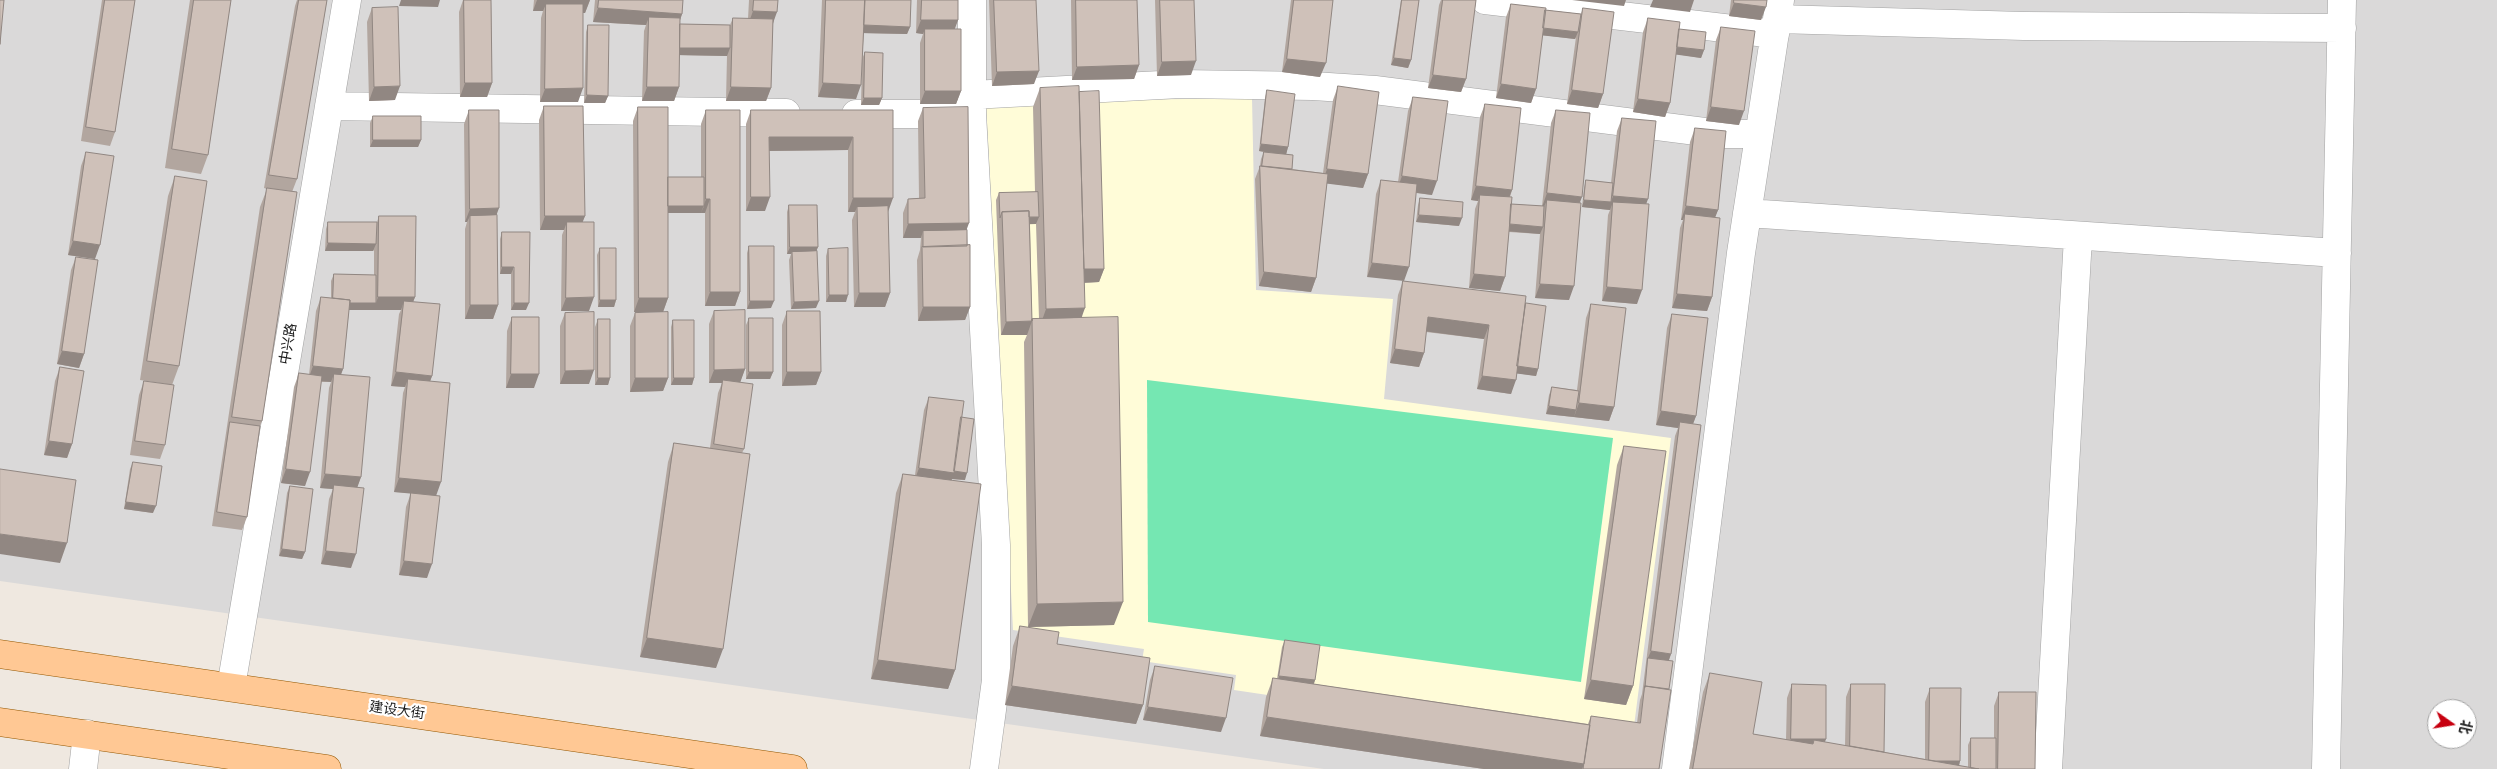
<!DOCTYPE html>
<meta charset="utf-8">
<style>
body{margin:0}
#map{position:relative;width:2497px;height:769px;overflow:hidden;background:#efe8e0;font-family:"DejaVu Sans","Noto Sans SC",sans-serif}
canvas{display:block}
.north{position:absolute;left:2427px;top:699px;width:50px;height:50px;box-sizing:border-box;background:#fff;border:1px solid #a4a4a4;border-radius:50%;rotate:103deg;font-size:14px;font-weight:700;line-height:20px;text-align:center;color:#1c1c1c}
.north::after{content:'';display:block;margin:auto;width:18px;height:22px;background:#c70010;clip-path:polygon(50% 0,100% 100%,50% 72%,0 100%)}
</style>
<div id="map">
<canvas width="2497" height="769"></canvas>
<div class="north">北</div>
</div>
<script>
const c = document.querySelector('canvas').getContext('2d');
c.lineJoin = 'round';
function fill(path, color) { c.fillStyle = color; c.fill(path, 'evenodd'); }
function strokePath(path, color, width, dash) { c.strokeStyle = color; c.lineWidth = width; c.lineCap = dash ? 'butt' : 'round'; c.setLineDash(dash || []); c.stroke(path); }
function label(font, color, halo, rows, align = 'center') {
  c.font = font + ' "DejaVu Sans","Noto Sans SC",sans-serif'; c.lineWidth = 4.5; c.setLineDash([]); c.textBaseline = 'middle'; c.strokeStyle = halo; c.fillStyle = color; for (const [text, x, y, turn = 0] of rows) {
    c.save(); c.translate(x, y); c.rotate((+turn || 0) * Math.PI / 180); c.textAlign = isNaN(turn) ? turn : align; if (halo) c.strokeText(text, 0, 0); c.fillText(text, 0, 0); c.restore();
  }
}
const residential = new Path2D(`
 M0,0H2497V769H1324L0,581ZM2437,709H2467V739H2437Z`);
const education = new Path2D(`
 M1252,98L1256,290L1393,299L1384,399L1671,438L1633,734L1577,741L1234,690L1236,675L1142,661L1144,649L1013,630L986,102Z`);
const pitch = new Path2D(`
 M1147,380L1613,438L1581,682L1148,622Z`);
const minor = new Path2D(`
 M972,0V114L996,545V680L984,769
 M1485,0L1775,34
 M1777,19L2024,26L2342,28
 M972,95L1180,84L1313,86L1375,90L1720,134H1759
 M329,106L786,113
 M856,114H958
 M1747,213L2337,253
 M231,687L347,0
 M83,769L87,734
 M1676,769L1741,253L1780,0
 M2048,769L2078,237
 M2326,769L2342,0`);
const major = new Path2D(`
 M0,654L793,769
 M0,722L327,769`);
const wall = new Path2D(`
 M102,0H135L115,132L110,146L81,141Z
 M190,0H231L208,155L201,174L165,168Z
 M297,0H327L297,179L292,192L262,421L260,426L247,517L242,530L212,526L260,207L267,189L264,188L295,6Z
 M463,0H491L492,83L487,97H460L459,12Z
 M534,0H590L585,13H583L578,102H540L541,18L543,11H533Z
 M595,0H683L682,14L680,20V24L730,25L733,18L748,19L749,0H778L773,24L771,88L766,101H726L727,56L679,55V87L674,101H642L644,31L646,25L593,22Z
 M822,0H911L910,27L907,34L864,33L862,59L865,52L882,98L879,105H861L862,64L856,99L818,97Z
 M917,0H958V20L954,29L961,91L956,104H920V43L923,34L916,33Z
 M989,0H1036L1034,84L992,86Z
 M1071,0H1137L1139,65L1134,79L1072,80Z
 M1155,0H1194L1191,75L1157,76Z
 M1291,0H1333L1320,77L1282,72Z
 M1401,0H1419L1411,60L1408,68L1391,65Z
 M1441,0H1476L1466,79L1461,92L1428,88L1439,5Z
 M1731,0H1767L1761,20L1729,16Z
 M1511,4L1545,10L1581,14L1583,8L1603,94L1598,108L1567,104L1576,37L1575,39L1542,35L1536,89L1531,103L1496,98L1506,17Z
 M372,8L395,100L369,101L367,22Z
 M1648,18L1679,29L1704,50L1701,58L1676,54L1670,103L1665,117L1633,112L1643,32Z
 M588,25L608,96L605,103H584L586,32Z
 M1721,27L1739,125L1706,121L1716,40Z
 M1338,86L1368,174L1363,188L1327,183L1316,278L1311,292L1259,286L1255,179L1260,166L1261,159L1264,152L1259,151L1265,98L1267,90L1288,147L1286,154L1292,169L1323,173L1333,100Z
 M1040,88L1079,92L1104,269L1099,282L1084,283L1082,318L1114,625L1028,627L1024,342L1027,335H1001L996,200L999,193L1035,192L1033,107ZM1030,224H1036L1039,319H1032Z
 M1413,97L1432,195L1416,193L1367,277L1376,194L1381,180L1398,182L1408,111Z
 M1485,104L1512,190L1510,197L1511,204L1542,206L1551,123L1556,110L1579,203L1569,300L1535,298L1540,234L1509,232L1505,277L1500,291L1469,288L1475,209L1478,201L1471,200L1480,117Z
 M544,106L585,216L582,222L589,311H561L562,235L564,230H540L539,120Z
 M638,107L668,177H701V124L706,110L740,292L735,306H705V213H668V298L663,312H634L633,121Z
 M923,108L967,230L970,307L965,320L918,321L917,260L920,250L921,238H903V213L908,199L919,198L918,121Z
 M469,110L496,215L498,305L493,319H465V229L467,222H465L464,124Z
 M751,110H893L888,211L890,293L885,307H854L852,220L855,212H848V150L769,151L765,211H746V124Z
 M373,116L421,140L418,147H370V123Z
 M1622,118L1646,204L1637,304L1602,301L1608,215L1610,210L1582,207L1584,188L1586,180L1611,183L1617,131Z
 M1695,128L1718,210L1715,217L1712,297L1707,311L1672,308L1680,228L1683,220H1681L1690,142Z
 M86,152L95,259L68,255L81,166Z
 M175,176L179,366L172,385L140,380L168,196Z
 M1420,198L1459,226L1416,222L1418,205Z
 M789,205L818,247L816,251V308L791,309L789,260L791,254H787V212Z
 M379,216L415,297L413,302L432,376L430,381L436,496L427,578L399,575L406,507L411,493L394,492L403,393L405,387L391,386L399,314L401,310H349L343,369L341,374L361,477L357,487L351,568L321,564L329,499L333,489L320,488L329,388L331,382H321L305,486L281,483L294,387L299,373L309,375L316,311L321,297L331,298V281L334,274L374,275V250L373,251H325L326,229L328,222H377Z
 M502,232L526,310H511V274H500V239Z
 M749,246L771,308L747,309V253Z
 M600,248L616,300L614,307H598L597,255Z
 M828,249L846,302H826V256Z
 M76,257L84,354L79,368L57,364L71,270Z
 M1403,281L1526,303L1538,369L1536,376L1516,373L1511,394L1477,389L1484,339L1426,332L1424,353L1419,367L1390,363L1398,295Z
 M1591,304L1614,407L1609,421L1546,414L1549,395L1552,387L1577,390L1586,318Z
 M714,311L745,369L740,382L744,449L742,453L716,668L640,657L668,462L674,443L710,448L718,393L722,383H709V324Z
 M787,311L821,372L816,385L782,386V325Z
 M565,313L589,384H560V326Z
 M635,313L668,378L663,391L630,392V326Z
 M1672,314L1696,416L1693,424L1671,654L1669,660V689L1659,769H1484L1260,736L1266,697L1273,678L1277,679L1282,647L1285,640L1315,680L1314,684L1588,724L1591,716L1637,723L1640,700L1642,694L1675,436L1678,428L1656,425L1667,328Z
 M512,317L534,388H506L507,331Z
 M749,318L773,372L770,379H746V325Z
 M598,319L610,378L608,385H595V327Z
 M673,320L694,378L692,385H671V327Z
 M60,367L72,444L67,458L44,455L55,381Z
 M144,381L165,445L160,459L130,455L139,395Z
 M929,397L961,417L965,480L952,479L951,480L955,670L948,689L871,679L896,493L903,474L915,475L924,410Z
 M1624,446L1633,686L1626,705L1584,699L1617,465Z
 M133,462L153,513L124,509L130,469Z
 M290,486L305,552L302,559L279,556L287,493Z
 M1020,626L1057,644L1143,705L1136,724L1005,705L1013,646Z
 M1155,666L1221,732L1143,720L1150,680Z
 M1710,673L1753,734L1786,740L1787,698L1792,684L1825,742L1845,746L1846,697L1851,684L1884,752L1925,759V702L1930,688L1960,761L1959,766L1968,767V745L1971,738H1994V706L1999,692L2035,769H1689L1703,692Z`);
const shadedWall = new Path2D(`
 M401,0H440L438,7L399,6Z
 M537,0H590L585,13L546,11V4L543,11H533Z
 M1572,0H1626L1624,6Z
 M1653,0H1694L1690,12L1650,7Z
 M1734,3L1766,7L1761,20L1729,16Z
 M598,8L682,14L678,26L649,17L646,25L593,22Z
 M753,11L777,12L772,26L748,25Z
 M921,20H958L953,34L925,29L923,34L916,33Z
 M862,25L910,27L907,34L859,33Z
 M1541,28L1578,32L1575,39L1539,35Z
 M1675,47L1704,50L1701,58L1672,54Z
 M677,48H730L727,56L675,55Z
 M1394,58L1411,60L1408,68L1391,65Z
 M1287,59L1326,63L1320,77L1282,72Z
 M1196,61L1191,75L1157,76L1162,62Z
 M1139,65L1134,79L1072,80L1077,67Z
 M1039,71L1034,84L992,86L997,72Z
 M1433,75L1466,79L1461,92L1428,88Z
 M465,83H492L487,97H460Z
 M823,83L861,85L856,99L818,97Z
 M1501,84L1536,89L1531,103L1496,98Z
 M400,86L395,100L369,101L374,87Z
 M647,87H679L674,101H642Z
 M731,87L771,88L766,101H726Z
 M583,88L578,102H540L545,89Z
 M1572,90L1603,94L1598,108L1567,104Z
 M925,91H961L956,104H920Z
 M587,95L608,96L605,103H584Z
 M864,98H882L879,105H861Z
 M1638,99L1670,103L1665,117L1633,112Z
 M1711,107L1744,111L1739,125L1706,121Z
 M769,137H853L848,150L764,151Z
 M373,140H421L418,147H370Z
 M1261,144L1288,147L1286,155L1259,151Z
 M1327,169L1368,174L1363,188L1322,183Z
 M1402,176L1437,181L1432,195L1397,190Z
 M1476,186L1512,190L1507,203L1480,195L1478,201L1471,200Z
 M1547,193L1582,197L1577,210L1547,200L1544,207H1542Z
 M1613,196L1648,199L1643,213L1613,202L1610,210L1582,207L1584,200L1611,202Z
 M751,197H770L765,211H746Z
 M853,198H893L888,212L857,207L855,212H848Z
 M706,199H710L705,213H701Z
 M666,206H704L701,213H663Z
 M1686,206L1718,210L1713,223L1685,214L1683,220H1681Z
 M499,208L494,222L470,216L467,222H465L470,209Z
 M1419,215L1462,218L1459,226L1416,222Z
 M545,216H585L580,229L567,222L564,230H540Z
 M1039,217L1036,224L1003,225V218Z
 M969,223L964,237L923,231L921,238H903L908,224Z
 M1507,224L1543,227L1540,234L1505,231Z
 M73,241L100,245L95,259L68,255Z
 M328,243L376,244L373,251H325Z
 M790,247H818L815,254L792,252L791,254H787Z
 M1372,263L1409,267L1404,281L1367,277Z
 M502,267H514L511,274H500Z
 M1082,269H1104L1099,282L1077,283Z
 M1264,272L1316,278L1311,292L1259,286Z
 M1474,274L1505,277L1500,291L1469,288Z
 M1540,284L1574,286L1569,300L1535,298Z
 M1607,287L1642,290L1637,304L1602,301Z
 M710,292H740L735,306H705Z
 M859,293H890L885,307H854Z
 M1677,294L1712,297L1707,311L1672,308Z
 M829,295H848L846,302H826Z
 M378,297H415L410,310L404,301L401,310H331L333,303H376Z
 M594,297L589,311H561L566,298Z
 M639,298H668L663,312H634Z
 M600,300H616L614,307H598Z
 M750,301H774L771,308L747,309Z
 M819,301L816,308L791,309L794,302Z
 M514,303H529L526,310H511Z
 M470,305H498L493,319H465Z
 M923,307H970L965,320L918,321Z
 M1085,308L1078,327L1039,329L1046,309Z
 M1428,317L1489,325L1484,339L1423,331Z
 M1032,321L1027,335H1001L1006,322Z
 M1395,349L1424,353L1419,367L1390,363Z
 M62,351L84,354L79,368L57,364Z
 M313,366L343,369L338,383L334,374L331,382L308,380Z
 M1516,366L1538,369L1536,376L1513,373Z
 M745,369L740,383L723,380L722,383H709L714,370Z
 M594,370L589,384H560L565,371Z
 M396,372L432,376L427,390L408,379L405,387L391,386Z
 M749,372H773L770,379H746Z
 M787,372H821L816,385L782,386Z
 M511,374H539L534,388H506Z
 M1482,376L1516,380L1511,394L1477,389Z
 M598,378H610L608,385H595Z
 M635,378H668L663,391L630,392Z
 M674,378H694L692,385H671Z
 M1579,403L1614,407L1609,421L1574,417Z
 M1549,406L1576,410L1574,417L1546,414Z
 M1661,411L1696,416L1691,429L1680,422L1678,428L1656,425Z
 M49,441L72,444L67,458L44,455Z
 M919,468L953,471L967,473L965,480L952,479L949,487L914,482Z
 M286,469L310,472L305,486L281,483Z
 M325,474L361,477L356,491L334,485L333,489L320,488Z
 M399,478L441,482L436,496L394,492Z
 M126,502L156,506L153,513L124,509Z
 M0,534L67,543L60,563L0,554Z
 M282,549L305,552L302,559L279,556Z
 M326,551L356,554L351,568L321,564Z
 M404,561L432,564L427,578L399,575Z
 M1123,602L1114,625L1028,627L1037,604Z
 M647,638L723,649L716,668L640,657Z
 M1651,651L1671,654L1666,668L1648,658Z
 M878,660L955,670L948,689L871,679Z
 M1279,676L1315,680L1312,688L1277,683Z
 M1591,680L1633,686L1626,705L1584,699Z
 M1012,686L1143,705L1136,724L1005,705Z
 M1148,707L1226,718L1221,732L1143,720Z
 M1267,717L1584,764L1582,769H1484L1260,736Z
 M1791,739H1826L1821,753L1814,740L1809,753H1786Z
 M1929,761H1960L1958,769Z`);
const building = new Path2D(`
 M0,0H4L0,44Z
 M105,0H135L115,132L86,127Z
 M194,0H231L208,155L172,149Z
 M299,0H327L297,179L269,175Z
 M464,0H491L492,83H465Z
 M599,0H683L682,14L598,8Z
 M754,0H778L777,12L753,11Z
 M826,0H865L861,85L823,83Z
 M865,0H911L910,27L864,25Z
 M922,0H958V20H921Z
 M994,0H1036L1039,71L997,72Z
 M1076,0H1137L1139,65L1077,67Z
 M1160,0H1194L1196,61L1162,62Z
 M1294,0H1333L1326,63L1287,59Z
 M1402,0H1419L1411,60L1394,58Z
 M1443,0H1476L1466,79L1433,75Z
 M1734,0H1767L1766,7L1734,3Z
 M546,4H583V88L545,89Z
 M1511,4L1546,8L1536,89L1501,84Z
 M398,7L400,86L374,87L372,8Z
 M1583,8L1614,12L1603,94L1572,90Z
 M1545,10L1581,14L1578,32L1543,28Z
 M649,17L680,18L679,87H647Z
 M733,18L773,19L771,88L731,87Z
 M1648,18L1680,22L1670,103L1638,99Z
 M680,24L730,25V48H680Z
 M588,25H609L608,96L587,95Z
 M1721,27L1755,31L1744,111L1711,107Z
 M925,29H961V91H925Z
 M1679,29L1706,32L1704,50L1677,47Z
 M865,52L883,53L882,98H864Z
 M1079,86L1085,308L1046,309L1040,88Z
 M1338,86L1379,92L1368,174L1327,169Z
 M1267,90L1295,94L1288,147L1261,144Z
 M1099,91L1104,269H1084L1079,92Z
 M1413,97L1448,101L1437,181L1402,176Z
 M1485,104L1521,108L1512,190L1476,186Z
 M544,106H583L585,216H545Z
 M638,107H668V298H639Z
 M968,107L969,223L908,224V199L925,198L923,108Z
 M469,110H499V208L470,209Z
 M706,110H740V292H710V199H706Z
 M751,110H893V198H853V137H769L770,197H751Z
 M1556,110L1590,113L1582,197L1547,193Z
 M373,116H421V140H373Z
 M1622,118L1656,121L1648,199L1613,196Z
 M1695,128L1726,131L1718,210L1686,206Z
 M86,152L114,156L100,245L73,241Z
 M1264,152L1293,155L1292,169L1262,166Z
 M1260,166L1328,174L1316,278L1264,272Z
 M175,176L207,181L179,366L147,361Z
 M668,177H704V206H668Z
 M1381,180L1417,184L1409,267L1372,263Z
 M1586,180L1613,183L1611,202L1584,200Z
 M267,188L297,192L262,421L232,417Z
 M1038,192L1039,217H1029V211L1002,212L1000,218L999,193Z
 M1480,195L1512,197L1505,277L1474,274Z
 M1420,198L1463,202L1462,218L1419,215Z
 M1547,200L1581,203L1574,286L1540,284Z
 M1613,202L1649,204L1642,290L1607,287Z
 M1511,204L1544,206L1543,227L1510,224Z
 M789,205H817L818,247H790Z
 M888,206L890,293H859L857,207Z
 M1029,211L1032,321V319V321L1006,322L1002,212Z
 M1685,214L1720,218L1712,297L1677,294Z
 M497,215L498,305H470V216Z
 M379,216H416L415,297H378Z
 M328,222H377L376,244L328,243Z
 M567,222H594V297L566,298Z
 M967,230V246L923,247V231Z
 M502,232H530L529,303H514V267H502Z
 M970,245V307H923L922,247Z
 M749,246H774V301H750Z
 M600,248H616V300H600Z
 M848,248V295H829L828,249Z
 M817,251L819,301L794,302L792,252Z
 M76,257L98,260L84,354L62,351Z
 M334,274L376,275V303H350V300L333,298Z
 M1403,281L1526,296L1516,380L1482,376L1489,325L1428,317L1424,353L1395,349Z
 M321,297L350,300L343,369L313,366Z
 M404,301L440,304L432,376L396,372Z
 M1526,303L1546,306L1538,369L1517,366Z
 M1591,304L1626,308L1614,407L1579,403Z
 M745,310V369L714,370V311Z
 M787,311H820L821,372H787Z
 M594,312V370L565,371V313Z
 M668,312V378H635V313Z
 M1672,314L1708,318L1696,416L1661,411Z
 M512,317H539V374H511Z
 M1118,317L1123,602L1037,604L1032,319Z
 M749,318H773V372H749Z
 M598,319H610V378H598Z
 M673,320H694V378H674Z
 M60,367L84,371L72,444L49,441Z
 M299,373L322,376L310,472L286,469Z
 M334,374L370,377L361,477L325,474Z
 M408,379L450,383L441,482L399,478Z
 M723,380L753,384L744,449L714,444Z
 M144,381L174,385L165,445L135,441Z
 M1552,387L1579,391L1576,410L1549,406Z
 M929,397L964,401L954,473L919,468Z
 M961,417L974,419L967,473L954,471Z
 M230,422L260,426L247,517L217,512Z
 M1680,422L1701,425L1671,654L1651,651Z
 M674,443L750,454L723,649L647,638Z
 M1624,446L1666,451L1633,686L1591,680Z
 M133,462L162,466L156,506L126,502Z
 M0,469L76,480L67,543L0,534Z
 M903,474L981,484L955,670L878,660Z
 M334,485L364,488L356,554L326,551Z
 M290,486L313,489L305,552L282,549Z
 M411,493L440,496L432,564L404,561Z
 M1020,626L1059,632L1057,644L1150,658L1143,705L1012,686Z
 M1285,640L1320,645L1315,680L1279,676Z
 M1648,658L1673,661L1669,689L1645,686V687Z
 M1155,666L1233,678L1226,718L1148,707Z
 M1710,673L1762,682L1753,734L1813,744L1814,740L1979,769H1693Z
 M1273,678L1590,725L1584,764L1267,717Z
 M1792,684L1826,685V739H1791Z
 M1851,684H1885L1884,752L1850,746Z
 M1645,686L1671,690L1659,769H1583L1591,716L1640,723Z
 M1930,688H1961L1960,761H1935L1929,760Z
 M1999,692H2036L2035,769H1998Z
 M1971,738H1996V769H1979L1971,768Z`);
const streetNames = [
 ["中兴路",289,344,-80],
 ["建设大街",397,711,8]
];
fill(residential, '#dad9d9');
fill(education, '#fffcd8');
fill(pitch, '#75e7b2');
strokePath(minor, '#a3a3a3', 29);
strokePath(major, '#935700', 29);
strokePath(minor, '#fff', 28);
strokePath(major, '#ffc894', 28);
fill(wall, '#b2a69f');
fill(shadedWall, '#918782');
fill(building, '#cfc1b9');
strokePath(building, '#918782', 1);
label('14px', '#1c1c1c', '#fff', streetNames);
</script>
